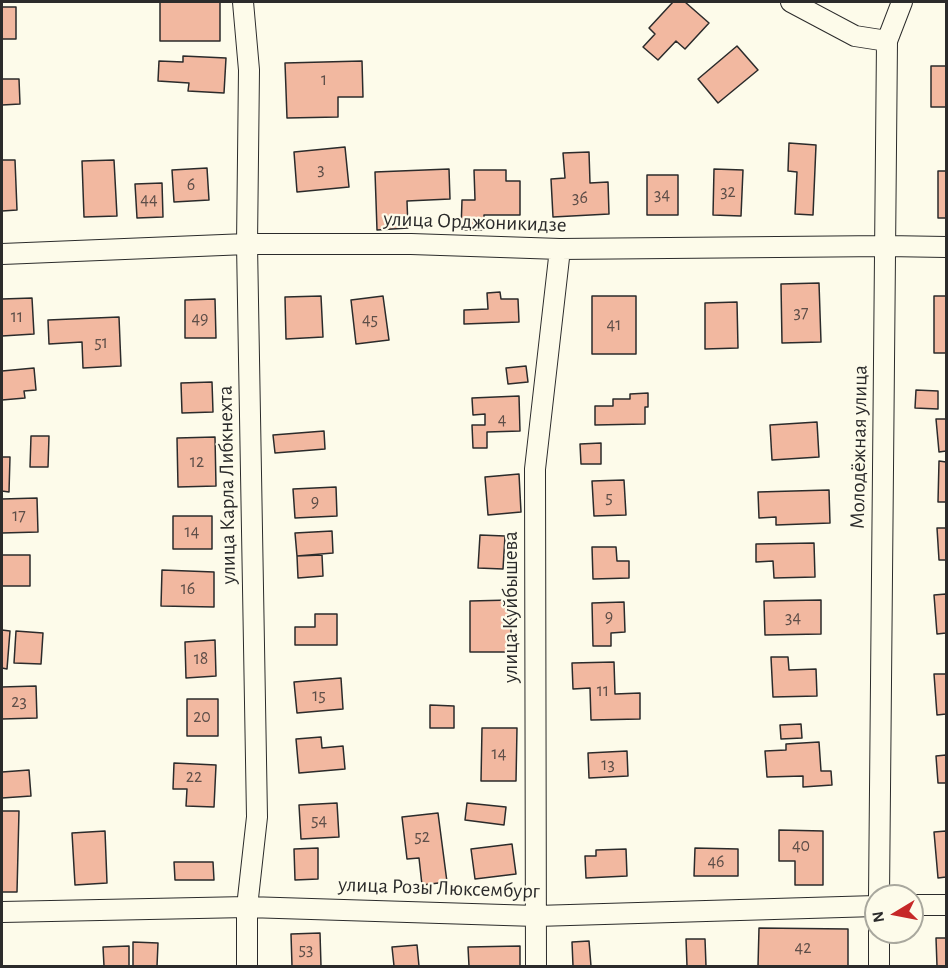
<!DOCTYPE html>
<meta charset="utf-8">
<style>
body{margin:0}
#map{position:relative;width:948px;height:968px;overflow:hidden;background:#fdfbea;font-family:"Alegreya Sans",sans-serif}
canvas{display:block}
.frame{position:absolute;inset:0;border:3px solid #2b2b2b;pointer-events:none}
.north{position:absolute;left:864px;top:884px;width:60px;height:60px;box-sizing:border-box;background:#fdfbea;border:2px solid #a9a89e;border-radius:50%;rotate:260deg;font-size:16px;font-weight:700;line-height:24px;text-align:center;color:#2b2b2b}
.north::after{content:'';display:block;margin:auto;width:21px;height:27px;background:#c62828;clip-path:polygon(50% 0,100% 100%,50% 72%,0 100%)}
</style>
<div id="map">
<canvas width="948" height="968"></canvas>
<div class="frame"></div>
<div class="north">N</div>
</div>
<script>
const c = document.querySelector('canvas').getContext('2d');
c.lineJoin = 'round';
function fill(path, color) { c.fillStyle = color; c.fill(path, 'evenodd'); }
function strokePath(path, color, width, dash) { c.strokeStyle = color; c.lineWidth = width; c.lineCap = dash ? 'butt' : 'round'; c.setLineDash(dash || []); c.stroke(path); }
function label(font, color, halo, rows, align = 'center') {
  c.font = font + ' "Alegreya Sans",sans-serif'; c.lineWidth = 4.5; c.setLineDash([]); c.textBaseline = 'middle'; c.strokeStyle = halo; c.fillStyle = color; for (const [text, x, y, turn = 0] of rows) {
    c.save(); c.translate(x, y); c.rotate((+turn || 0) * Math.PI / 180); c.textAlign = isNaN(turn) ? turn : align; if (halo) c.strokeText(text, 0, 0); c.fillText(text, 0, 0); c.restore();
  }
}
const building = new Path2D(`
 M160,2H220V41H160Z
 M673,2H685L709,23L685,49L676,41L658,60L643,47L655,34L649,28Z
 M2,7H16V39H2Z
 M737,46L758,70L718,103L698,79Z
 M183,56L226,58L224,93L188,91L189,83L158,81L159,61L183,62Z
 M362,61L363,97H338V117L287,118L285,63Z
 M931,66H946V107H931Z
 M2,79H19L20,104L2,105Z
 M789,143L816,145L813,215L795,214L797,172L788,171Z
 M345,147L349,187L297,192L294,152Z
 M589,152L590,183L608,182L609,214L553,217L551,179L565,178L563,153Z
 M2,160H15L17,210L2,211Z
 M114,160L117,216L84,217L82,161Z
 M207,168L209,200L174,202L172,170Z
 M449,169L450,199L407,201L408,228L377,230L375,172Z
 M714,169L743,170L741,216L713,215Z
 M474,170H506V181H520V215H484V230H461L462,200H475Z
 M938,171H946V218H938Z
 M647,175H678V215H647Z
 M162,183L163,217L137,218L135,184Z
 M819,283L821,342L782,343L781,284Z
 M500,292L501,299H518L519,322L464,324V310L488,309L487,293Z
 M321,296L323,337L286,339L285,297Z
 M383,296L389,340L356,344L351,300Z
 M592,296H636V354H592Z
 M934,296H946V353H934Z
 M32,298L34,334L2,336V299Z
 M215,299L216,338H185V300Z
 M737,302L738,348L705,349V303Z
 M119,317L121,366L83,368L82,342L49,344L48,320Z
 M526,366L528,382L508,384L506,368Z
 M34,368L36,390L24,391L25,398L2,400V371Z
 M212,382L213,412L182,413L181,383Z
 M916,390L938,391V409L915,408Z
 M648,393V407H645V424L595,425V406H613V399H630V394Z
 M519,396L520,431L487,432V448H473L472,425H485V414L473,415L472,398Z
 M936,419H946V451L939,452Z
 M817,422L819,457L772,460L770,425Z
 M324,431L325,449L275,453L273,435Z
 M31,436H49L48,467H30Z
 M215,437L216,486L178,487L177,438Z
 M601,443V464H581L580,444Z
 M2,457H10L9,492L2,491Z
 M939,461L946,462V502H938Z
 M519,474L521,512L488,515L485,477Z
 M624,480L626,515L594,516L592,481Z
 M336,487L337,516L295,518L293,489Z
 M829,490L830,523L776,525V517L759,518L758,492Z
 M37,498L38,532L2,533V499Z
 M173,516H212V549H173Z
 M937,528H946V560H939Z
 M332,531L333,553L297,556L295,533Z
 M480,535L505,536L503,569L478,568Z
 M814,543L815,577L774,578L773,561L756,562V544Z
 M592,547H616L617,561H629V578L593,579Z
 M2,555H30V586H2Z
 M322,555L323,576L298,578L297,556Z
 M162,570L214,572V607L161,606Z
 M946,594V633L937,634L934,595Z
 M511,600V652H470V601Z
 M821,600V634L765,635L764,601Z
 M624,602L625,632L611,633V646H593L592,603Z
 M315,614H337V645H295V627H315Z
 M2,630L10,631L7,669L2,668Z
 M16,631L43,633L41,664L14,663Z
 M215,640L216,676L186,678L185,642Z
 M771,657H788L789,670L816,669L817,696L773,697Z
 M614,662L615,694L640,693V719L591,720L590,688L573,689L572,663Z
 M934,674H946V714L937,715Z
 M341,678L343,709L297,713L294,682Z
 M36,686L37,718L2,719V687Z
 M187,699H218V736H187Z
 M430,705L454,706V728H430Z
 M801,724L802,738L781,739L780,725Z
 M482,728H517L516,781H481Z
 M321,737L322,748L343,746L345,769L299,773L296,739Z
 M819,742L821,771H831L832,785L803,787V776L767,777L765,751L786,750V744Z
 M627,751L628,776L589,778L588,753Z
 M946,755V783H938L936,756Z
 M174,763L216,765L214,807L186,806L187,789H173Z
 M29,770L31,796L2,798V772Z
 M337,803L339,837L301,839L299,805Z
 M467,803L506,807L504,825L465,820Z
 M2,811H19L17,892H2Z
 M438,813L447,882L422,885L419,858L407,859L402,817Z
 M779,830L823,831V885H795V861H779Z
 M105,831L107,883L75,885L72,833Z
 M946,831V877L938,878L934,832Z
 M512,844L516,874L475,879L471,849Z
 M318,848V879L295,880L294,849Z
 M695,848L738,849V876H694Z
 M626,849L627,876L586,878L585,856H596V850Z
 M174,862H213L214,880H175Z
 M759,928L848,929V966H758Z
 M320,933L321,966H292L291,934Z
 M936,938H946V966H937Z
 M686,939H705L706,966H687Z
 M589,941L591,966H573L572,942Z
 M133,942L158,943L157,966H133Z
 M417,945L419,966H394L392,947Z
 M129,946V966H104L103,947Z
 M520,946V966H469L468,947Z`);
const minor = new Path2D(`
 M243,2L249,70L247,244L257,817L247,907V966
 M791,2L855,36L887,41
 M2,254L247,244H411L560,249L886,246L946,247
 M879,896L887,41L902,2
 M912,905H946
 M2,912L247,907L536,916L876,906
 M879,932V966
 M536,966L535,469L560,249`);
const numberNames = [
 ["1",324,80],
 ["3",321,170],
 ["6",191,185],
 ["32",728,192],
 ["34",662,195],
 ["36",580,198],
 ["44",149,200],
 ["37",801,313],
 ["11",17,317],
 ["49",200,319],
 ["45",370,320],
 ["41",614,325],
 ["51",101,343],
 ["4",502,420],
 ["12",197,462],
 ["5",609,498],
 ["9",315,502],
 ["17",19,516],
 ["14",192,532],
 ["16",188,589],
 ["9",609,617],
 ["34",793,618],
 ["18",201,659],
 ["11",603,691],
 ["15",319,696],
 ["23",19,702],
 ["20",202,717],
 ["14",499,754],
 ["13",608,765],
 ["22",194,777],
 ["54",319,821],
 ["52",422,837],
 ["40",801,846],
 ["46",716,862],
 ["42",803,948],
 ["53",306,950]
];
const streetNames = [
 ["улица Орджоникидзе",475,222,2],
 ["Молодёжная улица",859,447,-89],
 ["улица Карла Либкнехта",227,485,-91],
 ["улица Куйбышева",511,607,-90],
 ["улица Розы Люксембург",439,888,2]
];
fill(building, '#f2b8a0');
strokePath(building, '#2b2b2b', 1.5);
strokePath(minor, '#2b2b2b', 22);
strokePath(minor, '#fdfbea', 20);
label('18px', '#5d4e48', null, numberNames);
label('21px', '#2b2b2b', '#fdfbea', streetNames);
</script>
